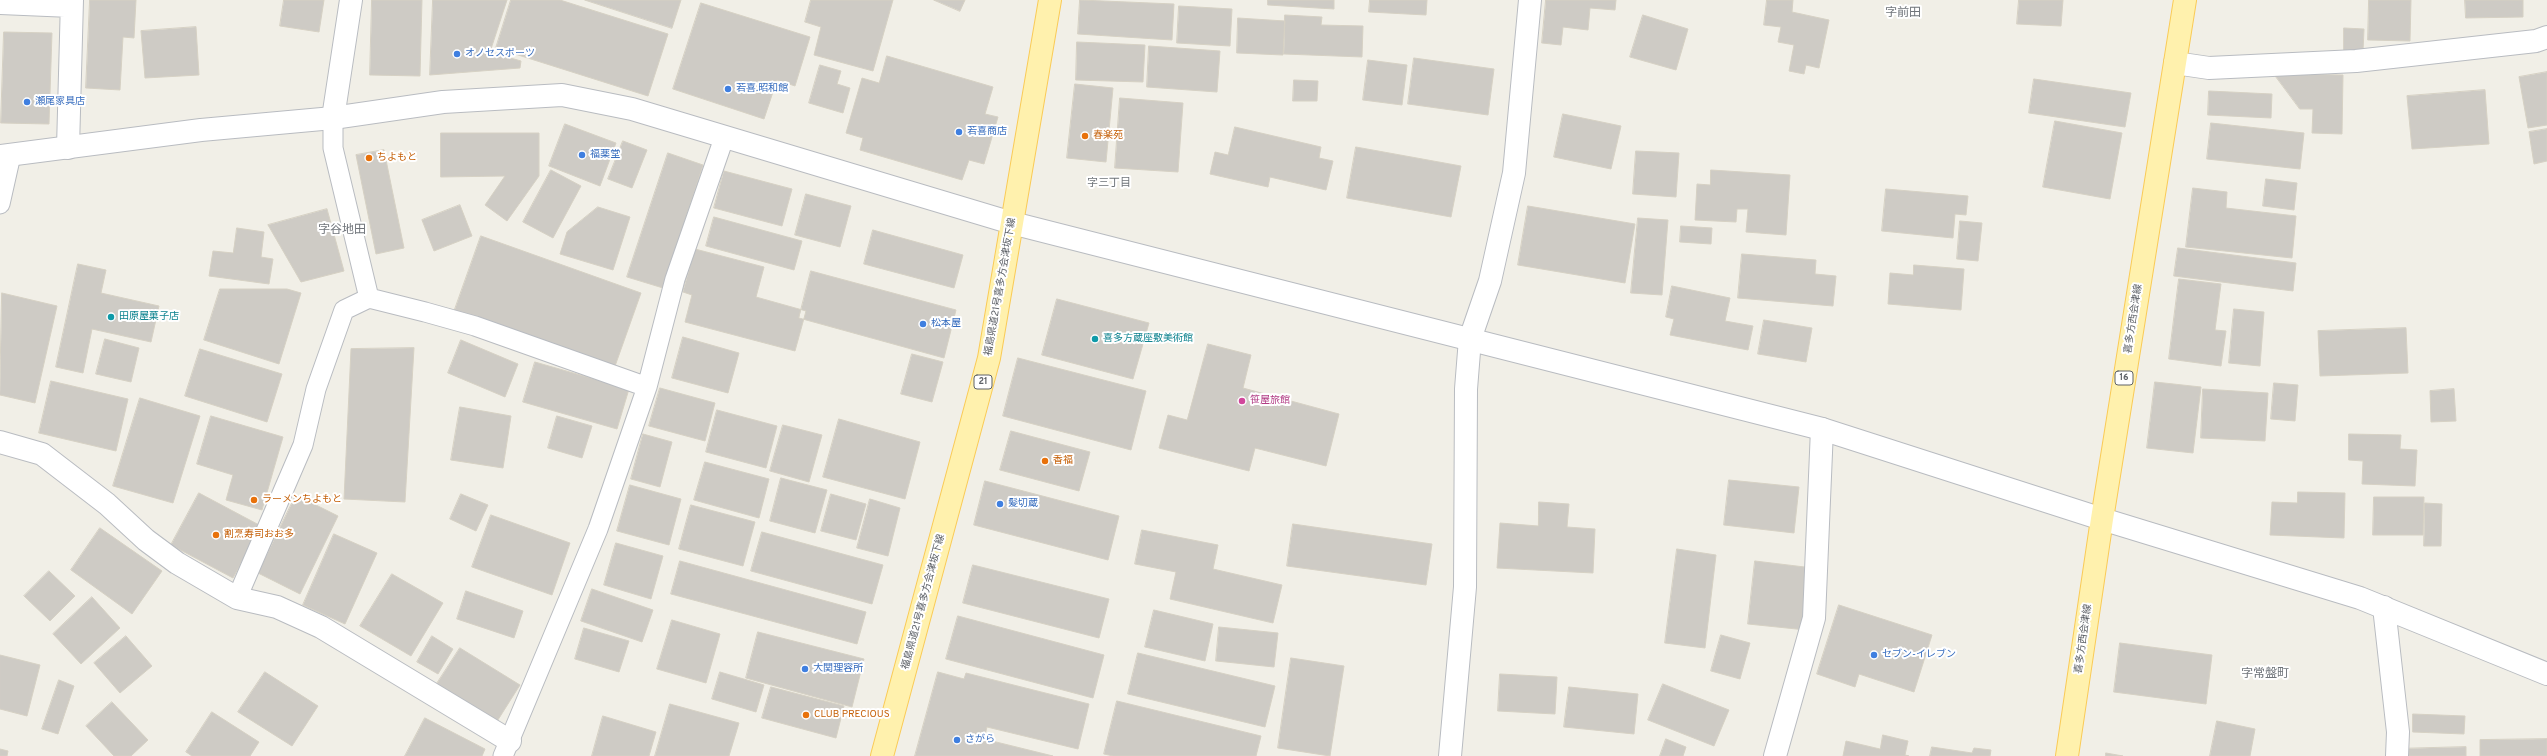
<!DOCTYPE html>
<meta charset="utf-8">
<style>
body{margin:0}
canvas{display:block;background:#f1efe7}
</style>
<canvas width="2547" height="756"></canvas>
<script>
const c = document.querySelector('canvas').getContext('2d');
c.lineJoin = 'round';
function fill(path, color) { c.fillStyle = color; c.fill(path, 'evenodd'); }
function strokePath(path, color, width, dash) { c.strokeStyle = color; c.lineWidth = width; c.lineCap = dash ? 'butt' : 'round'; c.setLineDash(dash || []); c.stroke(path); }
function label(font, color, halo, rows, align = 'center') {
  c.font = font + ' Overpass,"Noto Sans JP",sans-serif'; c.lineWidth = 4; c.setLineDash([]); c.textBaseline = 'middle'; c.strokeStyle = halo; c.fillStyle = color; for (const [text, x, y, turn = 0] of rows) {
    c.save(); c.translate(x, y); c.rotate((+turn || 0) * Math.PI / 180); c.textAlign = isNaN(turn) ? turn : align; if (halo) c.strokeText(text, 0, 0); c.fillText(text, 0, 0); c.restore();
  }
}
const building = new Path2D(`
 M90,0H136L134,38L123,37L120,90L86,88Z
 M284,0H324L319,32L280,26Z
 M372,0H422L420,76L370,75Z
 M433,0H507L490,52L521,61L520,68L430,75Z
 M511,0H560L668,34L648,96L496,48Z
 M585,0H681L672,28Z
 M811,0H893L873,71L814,55L821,27L805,22Z
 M934,0H965L960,11Z
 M1080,0L1174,4L1172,40L1078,34Z
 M1268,0H1334V9L1268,5Z
 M1370,0H1427L1426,15L1369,12Z
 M1546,0H1616L1615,10L1590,8L1588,30L1563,27L1561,45L1542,43Z
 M1767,0H1793L1792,12L1829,20L1819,68L1806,65L1804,74L1789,71L1794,45L1778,42L1781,27L1764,25Z
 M2019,0H2063L2061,26L2017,24Z
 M2369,0H2411L2410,41L2368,40Z
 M2465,0H2523V17L2466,18Z
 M701,3L810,37L795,86L777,80L764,119L673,89Z
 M1179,6L1232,9L1230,46L1177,43Z
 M1285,15L1322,17L1321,25L1363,26L1362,57L1284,54Z
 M1643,15L1688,29L1676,70L1630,57Z
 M1238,18L1285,21L1283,55L1237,53Z
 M196,27L199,75L145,78L141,31Z
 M2344,28L2364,29L2363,52H2344Z
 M4,32L52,33L49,124L1,123Z
 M1077,42L1145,45L1143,82L1076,80Z
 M1149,46L1220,51L1217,92L1147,87Z
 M887,56L993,87L985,114L998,117L984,164L969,160L962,180L860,150L863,138L846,133L862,78L879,83Z
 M1414,58L1494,69L1488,115L1408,104Z
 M1368,60L1407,65L1402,105L1363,100Z
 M820,65L841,71L837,84L850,88L843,113L809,103Z
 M2547,72V125L2528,128L2519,77Z
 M2274,74L2343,75L2342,134L2312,133L2313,109H2300Z
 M2034,79L2131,93L2125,127L2029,113Z
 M1294,80L1318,81L1317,101H1293Z
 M1075,84L1113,88L1106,162L1067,158Z
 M2485,90L2489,144L2412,149L2407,96Z
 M2209,91L2272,94L2271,118L2208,115Z
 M1120,98L1183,103L1178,172L1115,168Z
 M1563,114L1621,126L1611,169L1554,157Z
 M2055,121L2122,133L2110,199L2043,187Z
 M2211,123L2304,133L2300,169L2207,159Z
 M565,124L616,143L600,186L549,166Z
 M1235,127L1321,147L1319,158L1333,161L1326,190L1270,177L1268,187L1210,174L1215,152L1228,155Z
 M2547,129V161L2534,164L2529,132Z
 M441,133H539V176L507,221L485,205L505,176L441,177Z
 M623,141L647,150L632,188L608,179Z
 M1356,147L1461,166L1451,217L1347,198Z
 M384,150L404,248L376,254L356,155Z
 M1636,151L1679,153L1676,197L1633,194Z
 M668,153L703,165L663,288L627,277Z
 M551,170L581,186L553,238L523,222Z
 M1711,170L1790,175L1786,235L1746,232L1748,209H1737L1736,222L1695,220L1697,184L1710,185Z
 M724,171L792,189L782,226L714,208Z
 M2266,179L2297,183L2294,210L2263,206Z
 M2193,188L2227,192L2226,208L2296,216L2292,258L2186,247Z
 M1886,189L1968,196L1966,215L1955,214L1953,238L1882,231Z
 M806,194L851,206L840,247L795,235Z
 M460,205L472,236L434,251L422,220Z
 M1528,206L1635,224L1625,283L1518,265Z
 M598,207L630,217L613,270L560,254L567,232Z
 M327,209L344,271L301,282L268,225Z
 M714,217L802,241L794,270L706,246Z
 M1638,218L1668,220L1662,295L1631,293Z
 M1960,221L1982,223L1978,261L1957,259Z
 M1681,226L1712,228L1711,244L1680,242Z
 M237,228L264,232L261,257L273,259L269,284L209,276L213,251L233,253Z
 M873,230L963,255L954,288L864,264Z
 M481,236L641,293L614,369L454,312Z
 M2178,248L2296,263L2293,291L2174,276Z
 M695,249L764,267L756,297L806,311L795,351L685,322L692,295L683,292Z
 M1742,254L1816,260L1815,274L1836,276L1833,306L1738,298Z
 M78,264L106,270L101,293L159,306L151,342L92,329L83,373L56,367Z
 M1914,265L1964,269L1961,310L1888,304L1890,273L1913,275Z
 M811,271L956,310L944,358L799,318Z
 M2179,279L2221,284L2215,330L2226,331L2221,366L2169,359Z
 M1672,286L1730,298L1725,321L1753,326L1748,350L1670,335L1674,319L1666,317Z
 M220,289H287L301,293L279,364L204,340Z
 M2,293L57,306L35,403L0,395Z
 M1057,299L1149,323L1133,379L1042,355Z
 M2234,309L2264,312L2260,366L2229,363Z
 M1764,320L1812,328L1806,362L1758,354Z
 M2406,328L2408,373L2320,376L2318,331Z
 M683,337L739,353L728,393L672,378Z
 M105,339L139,348L131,382L96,374Z
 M461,340L518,364L505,397L448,373Z
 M1208,344L1251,355L1243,388L1339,414L1326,466L1255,448L1249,471L1159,448L1168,415L1187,420Z
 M414,348L405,502L344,499L351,349Z
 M200,349L282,374L267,422L185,396Z
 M912,354L943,362L932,402L901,394Z
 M1018,358L1146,391L1131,450L1003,416Z
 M535,362L629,389L617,429L523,402Z
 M51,381L128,399L116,451L39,433Z
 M2155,382L2201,387L2193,453L2147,448Z
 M2274,383L2298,385L2295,421L2271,419Z
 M660,388L715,403L705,441L649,426Z
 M2203,389L2268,393L2265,441L2201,438Z
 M2454,389L2456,421L2431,422L2430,391Z
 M140,398L200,416L173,503L113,486Z
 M460,407L511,416L503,468L451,460Z
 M717,410L777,426L766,468L706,452Z
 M211,416L283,437L262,510L226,500L233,475L197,464Z
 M557,416L592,426L582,458L548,448Z
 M839,419L920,442L905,499L823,477Z
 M783,425L822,435L809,482L770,471Z
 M1011,431L1090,452L1079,491L1000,470Z
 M643,434L672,442L660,487L631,479Z
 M2349,434L2401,435L2400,449L2417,450L2415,486L2362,484L2363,461L2349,460Z
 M705,462L769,479L759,518L694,500Z
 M781,478L827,490L815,533L770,521Z
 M1729,480L1799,487L1794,533L1724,525Z
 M985,481L1119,516L1108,560L974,525Z
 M630,485L681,499L669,545L617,531Z
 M2298,492L2345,493L2344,538L2270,535L2272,502L2297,503Z
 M199,493L261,526L233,578L171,545Z
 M461,494L488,505L476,531L450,519Z
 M831,494L866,504L856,540L821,531Z
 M296,495L338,516L300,594L258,573Z
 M2374,497H2424L2423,535H2373Z
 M870,499L900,508L888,556L857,548Z
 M1539,502L1569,504L1567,527L1595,529L1593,573L1497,568L1500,523L1538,526Z
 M2425,503L2442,504L2441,546H2424Z
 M691,505L755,522L743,566L679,549Z
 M491,515L570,543L552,595L472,567Z
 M1293,524L1432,544L1426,585L1287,566Z
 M100,528L162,571L132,614L71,570Z
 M1142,530L1218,545L1213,569L1282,585L1273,623L1170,599L1176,572L1135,564Z
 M762,532L883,565L872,604L751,571Z
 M334,534L377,553L345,624L303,605Z
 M616,543L663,556L651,599L604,585Z
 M1677,549L1716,555L1705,648L1665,643Z
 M680,561L866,612L857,644L671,594Z
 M1755,561L1813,568L1806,630L1748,624Z
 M973,565L1109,599L1099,638L963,603Z
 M49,571L75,596L50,621L24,596Z
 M392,574L443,603L411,656L360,626Z
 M592,589L653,610L642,642L581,621Z
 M466,591L523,611L514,638L457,619Z
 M92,597L120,628L81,664L53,634Z
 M1839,605L1932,635L1914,692L1859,674L1855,687L1817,674Z
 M1154,610L1213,624L1205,661L1145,647Z
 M958,616L1104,655L1093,698L946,659Z
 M672,620L720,634L706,683L657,669Z
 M1219,627L1278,633L1274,667L1216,661Z
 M584,628L629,641L619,672L575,659Z
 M758,632L864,659L852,707L746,678Z
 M1721,635L1750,643L1740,679L1711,671Z
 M126,636L152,666L120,693L94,663Z
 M432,636L453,649L438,674L417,662Z
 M2120,643L2212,655L2206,704L2114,692Z
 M460,648L520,685L496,723L436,685Z
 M1138,653L1275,686L1265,727L1128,694Z
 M0,655L40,665L27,716L0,709Z
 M1291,658L1344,666L1330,756L1278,748Z
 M265,672L318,706L292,746L238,712Z
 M720,672L764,685L756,712L712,699Z
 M938,672L964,679L966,673L1089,704L1078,749L987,727L984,739L1053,756H915Z
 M1500,674L1557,677L1555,714L1498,711Z
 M59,680L74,686L58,734L42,729Z
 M1663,684L1729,710L1714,746L1648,720Z
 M771,687L844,706L836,738L762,718Z
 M1569,687L1638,694L1634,734L1564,727Z
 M1117,701L1261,736L1256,756H1113L1104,754Z
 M112,702L148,740L131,756H114L86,726Z
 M670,704L739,723L729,756H655Z
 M212,712L259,742L250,756H192L186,752Z
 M2413,714L2465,716L2464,734L2413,732Z
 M603,716L656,732L649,756H592Z
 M425,718L485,749L482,756H405Z
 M2217,721L2255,729L2250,756H2210Z
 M1883,735L1908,741L1905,755L1909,756H1843L1846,741L1880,749Z
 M1666,739L1686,747L1683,756H1660Z
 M2547,739V756H2480V740Z
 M1932,747L1972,753L1974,748L1991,750L1990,756H1930Z
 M2466,747V756H2394V749Z
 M0,749L8,751L7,756H0Z
 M2106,753L2123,756H2106Z`);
const service = new Path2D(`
 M333,118V148L369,298
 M0,204L11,155
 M237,598L303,445L316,389L344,310L369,298L425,312L475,326L647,387
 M503,756L598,529L647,387L675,279L724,138`);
const minor = new Path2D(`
 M0,3L71,6
 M2175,63L2209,68L2356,61L2536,41L2547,37
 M333,118L351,0
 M68,148L72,0
 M0,442L42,454L107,504L146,540L177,563L237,598L277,607L321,627L510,741
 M2384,607L2398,732L2397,756
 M1450,756L1465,587L1466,389L1470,339L1490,281L1514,173L1530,0
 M1775,756L1814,618L1822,429`);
const tertiary = new Path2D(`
 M0,156L201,130L333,118L443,102L562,95L632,109L1012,223L1822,429L2102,519L2360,598L2547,674`);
const primary = new Path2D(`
 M882,756L989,358L1050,0
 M2067,756L2102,519L2185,0`);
const markers = [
 [457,54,4,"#3f7fe0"],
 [728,89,4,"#3f7fe0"],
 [27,102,4,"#3f7fe0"],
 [959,132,4,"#3f7fe0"],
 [1085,136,4,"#e8710a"],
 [582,155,4,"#3f7fe0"],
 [369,158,4,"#e8710a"],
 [111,317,4,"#0f9aa8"],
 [923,324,4,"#3f7fe0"],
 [1095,339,4,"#0f9aa8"],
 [1242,401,4,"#d1479c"],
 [1045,461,4,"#e8710a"],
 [254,500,4,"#e8710a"],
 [1000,504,4,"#3f7fe0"],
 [216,535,4,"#e8710a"],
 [1874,655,4,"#3f7fe0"],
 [805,669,4,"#3f7fe0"],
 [806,715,4,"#e8710a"],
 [957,740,4,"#3f7fe0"]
];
const shields = [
 [2124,378,18],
 [983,382,18]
];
const shieldNames = [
 ["16",2124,378],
 ["21",983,382]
];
const shopNames = [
 ["オノセスポーツ",465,54],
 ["若喜.昭和館",736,89],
 ["瀬尾家具店",35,102],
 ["若喜商店",967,132],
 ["福薬堂",590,155],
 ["松本屋",931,324],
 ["髪切蔵",1008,504],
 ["セブン-イレブン",1882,655],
 ["大関理容所",813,669],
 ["さがら",965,740]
];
const foodNames = [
 ["春楽苑",1093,136],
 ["ちよもと",377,158],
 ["香福",1053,461],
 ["ラーメンちよもと",262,500],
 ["割烹寿司おお多",224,535],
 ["CLUB PRECIOUS",814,715]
];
const streetNames = [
 ["福島県道21号喜多方会津坂下線",1001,287,-80],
 ["喜多方西会津線",2134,319,-81],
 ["福島県道21号喜多方会津坂下線",924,602,-75],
 ["喜多方西会津線",2084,639,-82]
];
const cultureNames = [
 ["田原屋菓子店",119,317],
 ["喜多方蔵座敷美術館",1103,339]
];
const hotelNames = [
 ["笹屋旅館",1250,401]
];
const neighbourhoodNames = [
 ["字三丁目",1109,184]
];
const quarterNames = [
 ["字前田",1903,14],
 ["字谷地田",342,231],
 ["字常盤町",2265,675]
];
fill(building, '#cecbc5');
strokePath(building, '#d6d1c4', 1);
strokePath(service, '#b9bcc1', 21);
strokePath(minor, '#b9bcc1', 24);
strokePath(tertiary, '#b9bcc1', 24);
strokePath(primary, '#facb57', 24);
strokePath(service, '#fff', 19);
strokePath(minor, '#fff', 22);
strokePath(tertiary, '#fff', 22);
strokePath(primary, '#fff1ad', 22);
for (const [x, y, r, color] of markers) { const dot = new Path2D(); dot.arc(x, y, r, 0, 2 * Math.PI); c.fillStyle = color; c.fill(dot); strokePath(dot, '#fff', 1.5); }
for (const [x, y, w] of shields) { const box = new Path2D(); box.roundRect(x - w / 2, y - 7, w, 14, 3); c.fillStyle = '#fff'; c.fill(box); strokePath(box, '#5e6268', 1); }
label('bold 9px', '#5e6268', null, shieldNames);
label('10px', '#366cbe', '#fff', shopNames, 'left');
label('10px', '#c56008', '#fff', foodNames, 'left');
label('10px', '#5e6268', '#fff', streetNames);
label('10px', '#0d838f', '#fff', cultureNames, 'left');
label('10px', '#b23c85', '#fff', hotelNames, 'left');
label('11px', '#6f747a', '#fff', neighbourhoodNames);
label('12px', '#6f747a', '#fff', quarterNames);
</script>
